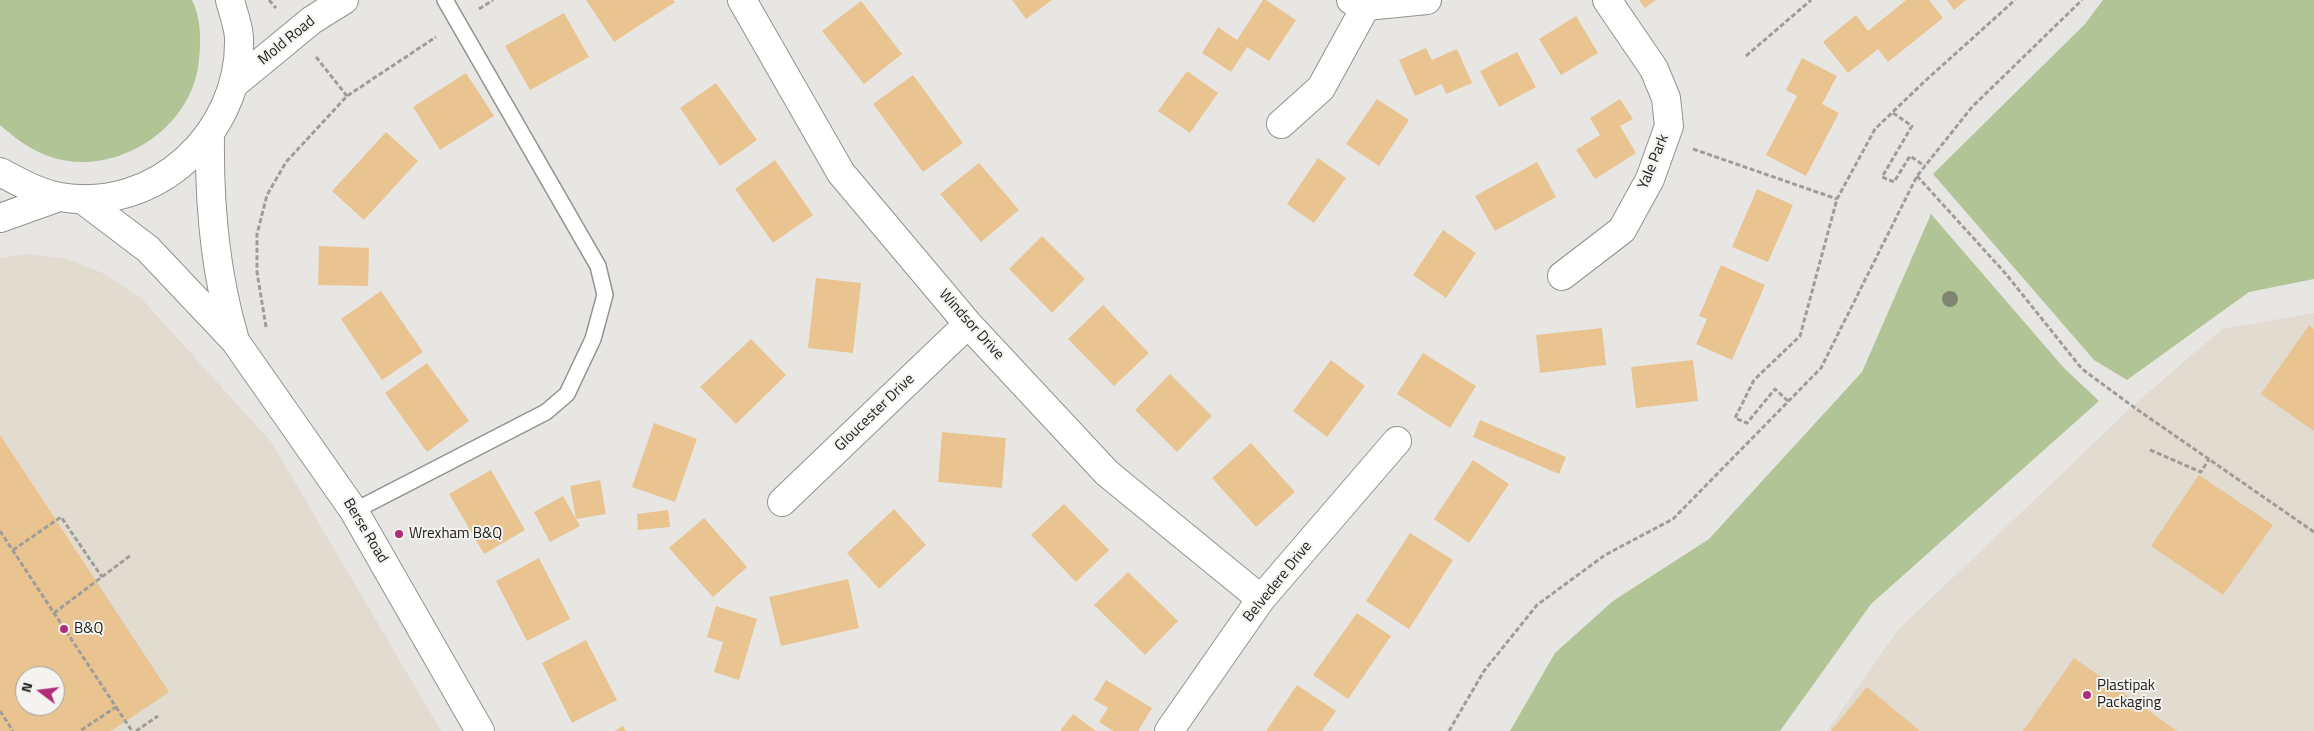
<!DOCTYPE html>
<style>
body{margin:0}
#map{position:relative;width:2314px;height:731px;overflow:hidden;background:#e8e6e2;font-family:"Titillium Web",sans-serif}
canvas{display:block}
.north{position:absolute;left:15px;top:666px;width:50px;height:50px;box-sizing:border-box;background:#f5f3ef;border:1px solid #a09f9c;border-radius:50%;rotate:285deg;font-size:14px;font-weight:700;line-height:20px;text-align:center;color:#21211f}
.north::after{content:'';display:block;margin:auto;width:18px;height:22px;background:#af2d78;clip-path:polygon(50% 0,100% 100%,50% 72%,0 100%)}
</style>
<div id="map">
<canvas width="2314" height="731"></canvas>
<div class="north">N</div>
</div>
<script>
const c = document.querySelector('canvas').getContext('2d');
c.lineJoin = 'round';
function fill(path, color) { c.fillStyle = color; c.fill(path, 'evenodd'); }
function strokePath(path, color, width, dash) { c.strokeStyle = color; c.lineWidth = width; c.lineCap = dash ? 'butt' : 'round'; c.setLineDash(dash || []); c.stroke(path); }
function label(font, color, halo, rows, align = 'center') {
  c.font = font + ' "Titillium Web",sans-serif'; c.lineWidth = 4; c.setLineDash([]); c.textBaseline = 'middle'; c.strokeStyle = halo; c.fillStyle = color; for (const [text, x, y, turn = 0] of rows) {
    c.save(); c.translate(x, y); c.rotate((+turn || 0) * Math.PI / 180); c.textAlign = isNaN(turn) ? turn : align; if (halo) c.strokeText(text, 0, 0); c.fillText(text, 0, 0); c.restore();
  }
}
const built = new Path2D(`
 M30,254L67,259L105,274L141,298L272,443L441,731H0V258ZM25,676H55V706H25Z
 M2314,313V731H1827L1898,630L2137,402L2222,329Z`);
const green = new Path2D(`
 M0,0H192C201,18 201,39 199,60C193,129 114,180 48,156C29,149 15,138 0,125Z
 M2103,0H2314V279L2249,292L2127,380L2094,360L1933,174L2085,24Z
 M1931,214L2064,368L2099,401L1871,604L1780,731H1510L1555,653L1613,601L1709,539L1862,372Z`);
const building = new Path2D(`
 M586,0H673L675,2L614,42Z
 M1012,0H1052L1026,19Z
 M1263,0H1266L1296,20L1269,61L1247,47L1231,72L1202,53L1218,27L1237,40Z
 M1639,0H1656L1645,8Z
 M1906,0H1929L1943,18L1888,62L1878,49L1848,73L1823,42L1856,15L1868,31Z
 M1947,0H1966L1954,10Z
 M861,1L902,54L864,84L822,31Z
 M564,13L589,57L530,90L505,46Z
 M1576,16L1598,53L1561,75L1539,39Z
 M1426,48L1432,60L1457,49L1472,83L1446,94L1442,84L1415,96L1399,60Z
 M1517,52L1536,87L1499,107L1480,71Z
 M1802,58L1837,76L1822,104L1839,113L1806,176L1766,155L1797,96L1786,90Z
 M1187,71L1218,93L1190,133L1158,111Z
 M466,73L494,116L440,150L413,107Z
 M913,75L963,143L923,172L873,104Z
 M716,83L757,140L720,166L680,108Z
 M1377,99L1409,120L1379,166L1346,144Z
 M1620,99L1633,119L1620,126L1636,153L1595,179L1576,150L1600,135L1590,118Z
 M386,132L418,161L364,220L332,191Z
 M1318,158L1346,178L1314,223L1287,204Z
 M775,160L813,215L773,243L735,189Z
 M1537,162L1556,197L1495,231L1475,196Z
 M979,163L1019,210L981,242L940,194Z
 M1757,189L1793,205L1768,262L1732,247Z
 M1443,230L1476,253L1446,298L1413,275Z
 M1042,236L1085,279L1052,313L1009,269Z
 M319,246L369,248L368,286L318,285Z
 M1721,265L1765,285L1732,360L1696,344L1707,319L1699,316Z
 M816,278L861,283L853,353L808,348Z
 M381,291L423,352L382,380L341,319Z
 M1103,305L1149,353L1114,386L1068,339Z
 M2309,325L2314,329V431L2261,394Z
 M1602,328L1606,365L1540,373L1536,335Z
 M751,339L786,375L736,424L700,387Z
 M1423,353L1476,386L1450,428L1397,394Z
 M1331,360L1365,386L1327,437L1293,411Z
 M1693,360L1698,401L1636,408L1631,367Z
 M427,363L469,421L427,452L385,393Z
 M1170,374L1212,416L1177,452L1135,410Z
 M1480,420L1566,457L1559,474L1473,437Z
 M654,423L697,439L675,502L632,487Z
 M942,432L1006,438L1002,488L938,482Z
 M0,435L169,692L111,731H0ZM25,676H55V706H25Z
 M1251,443L1295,492L1256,527L1212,478Z
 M1473,460L1509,484L1469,543L1434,519Z
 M491,470L525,530L484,554L449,494Z
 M2199,475L2273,525L2223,595L2151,546Z
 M600,480L606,514L576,519L570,486Z
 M563,496L580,526L550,542L534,512Z
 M1064,504L1109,550L1076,582L1031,535Z
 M894,509L926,545L879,589L847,553Z
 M668,510L670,527L638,530L637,514Z
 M704,518L747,567L713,597L669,548Z
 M1410,533L1453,560L1409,629L1366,601Z
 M539,558L570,619L527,641L496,581Z
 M1128,572L1178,621L1145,655L1094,605Z
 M848,579L859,628L781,646L769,597Z
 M716,606L757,619L739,680L714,672L723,642L707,637Z
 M1357,613L1391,636L1348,699L1313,675Z
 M586,640L617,700L572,723L542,663Z
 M2074,658L2177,731H2023Z
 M1106,680L1152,708L1138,731H1113L1099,722L1108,708L1094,700Z
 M1297,685L1336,711L1322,731H1266Z
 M1867,687L1920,731H1831Z
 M1073,714L1096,731H1060Z
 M623,726L626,731H615Z`);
const path = new Path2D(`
 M269,0L276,8
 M479,9L493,0
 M1746,56L1811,0
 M316,57L347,96
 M1893,113L1912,126L1882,177L1894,182L1910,156L1925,166
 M1693,149L1837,199
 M1917,176L2006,274L2082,369L2135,408L2314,532
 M266,327L257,272V234L267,195L286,162L347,96L436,37
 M1788,401L1775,389L1747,423L1735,418L1754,380L1800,336L1837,199L1875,129L1925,81L2015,0
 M2150,450L2201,472L2209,459
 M0,531L116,707L80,731
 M13,550L61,517L102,577
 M54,613L131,555
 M116,707L132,731
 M0,711L13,731
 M136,731L158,716
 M1449,731L1484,671L1537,605L1605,555L1673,519L1821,368L1917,176L1972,107L2082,0`);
const lane = new Path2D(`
 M354,511L546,412L567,394L593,339L605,295L598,266L445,0`);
const street = new Path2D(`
 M742,0L841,173L968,324L1107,473L1261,599
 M1351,0L1366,6L1427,0
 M1281,124L1321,88L1366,6
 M1562,276L1622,230L1650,179L1669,126L1666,98L1654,69L1607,0
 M782,502L968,324
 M1169,731L1261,599L1397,441`);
const secondary = new Path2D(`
 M210,136C209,203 215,272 234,337
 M82,199L148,249L235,341L354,511L480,731`);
const primary = new Path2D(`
 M233,85L312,20L344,0
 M0,172C19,182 38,193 60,197C155,214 242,133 239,37C238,25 233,12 230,0
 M0,218L59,197`);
const trees = [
 [1950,299]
];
const markers = [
 [399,534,5,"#af2d78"],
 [64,629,5,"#af2d78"],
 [2087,695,5,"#af2d78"]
];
const streetNames = [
 ["Mold Road",287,41,-39],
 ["Yale Park",1654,162,-68],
 ["Windsor Drive",971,325,48],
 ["Gloucester Drive",875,413,-44],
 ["Berse Road",365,531,59],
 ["Belvedere Drive",1278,582,-51]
];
const poiNames = [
 ["Wrexham B&Q",409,534],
 ["B&Q",74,629],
 ["Plastipak",2097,686],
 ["Packaging",2097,703]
];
fill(built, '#e1dbd0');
fill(green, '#b1c495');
fill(building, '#e9c491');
strokePath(lane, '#93928e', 18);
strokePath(street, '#93928e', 30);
strokePath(secondary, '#93928e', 30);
strokePath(primary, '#93928e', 30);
strokePath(path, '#9f9d9a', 3, [5, 2.5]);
strokePath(lane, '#fff', 15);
strokePath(street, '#fff', 28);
strokePath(secondary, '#fff', 28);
strokePath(primary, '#fff', 28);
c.fillStyle = '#80866e';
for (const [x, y] of trees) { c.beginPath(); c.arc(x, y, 8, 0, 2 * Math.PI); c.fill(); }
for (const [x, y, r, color] of markers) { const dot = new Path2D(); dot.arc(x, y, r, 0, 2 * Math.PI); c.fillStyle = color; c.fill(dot); strokePath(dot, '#f5f3ef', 2); }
label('15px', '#21211f', '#f5f3ef', streetNames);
label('15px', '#21211f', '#f5f3ef', poiNames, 'left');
</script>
